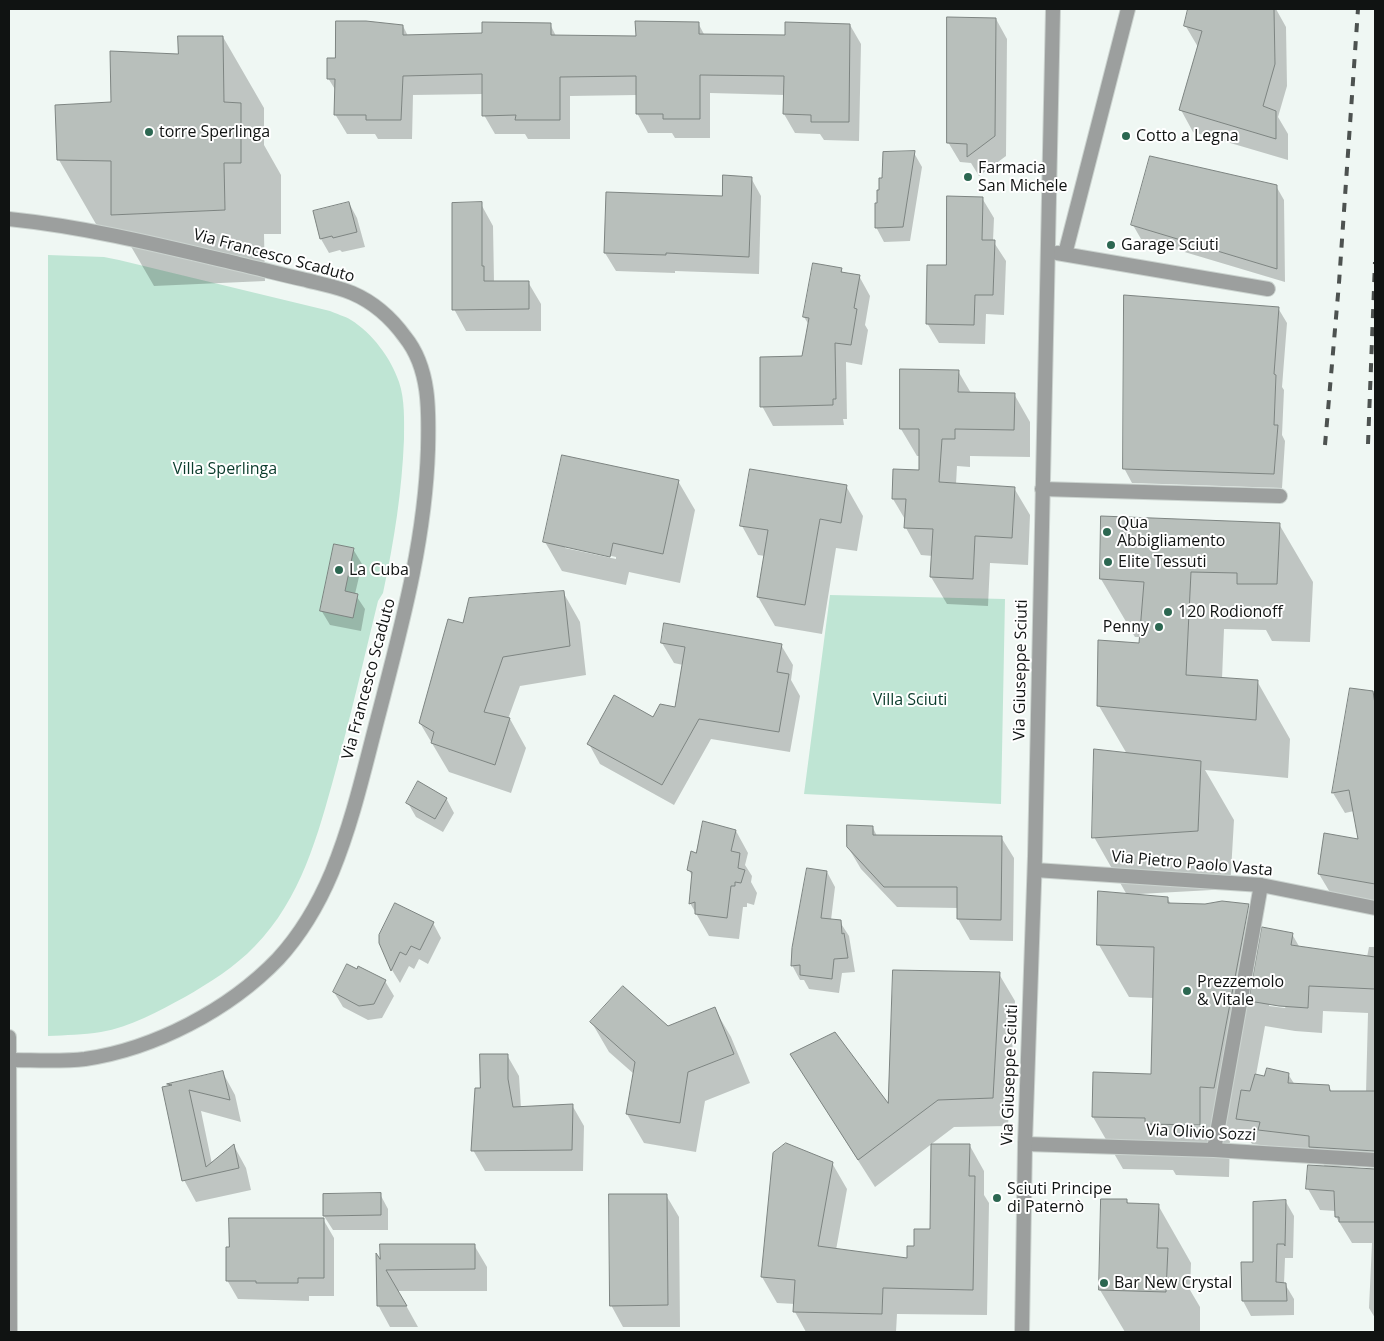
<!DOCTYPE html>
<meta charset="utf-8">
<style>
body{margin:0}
#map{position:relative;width:1384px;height:1341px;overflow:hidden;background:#eff7f3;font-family:"Open Sans",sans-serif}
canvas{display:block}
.frame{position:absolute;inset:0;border:10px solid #101312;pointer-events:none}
</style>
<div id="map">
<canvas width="1384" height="1341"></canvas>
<div class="frame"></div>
</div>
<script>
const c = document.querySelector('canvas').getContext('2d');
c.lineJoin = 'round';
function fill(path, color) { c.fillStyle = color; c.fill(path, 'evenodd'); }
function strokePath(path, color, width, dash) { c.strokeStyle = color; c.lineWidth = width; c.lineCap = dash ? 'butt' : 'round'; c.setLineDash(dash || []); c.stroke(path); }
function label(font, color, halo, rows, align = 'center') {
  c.font = font + ' "Open Sans",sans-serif'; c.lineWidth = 4; c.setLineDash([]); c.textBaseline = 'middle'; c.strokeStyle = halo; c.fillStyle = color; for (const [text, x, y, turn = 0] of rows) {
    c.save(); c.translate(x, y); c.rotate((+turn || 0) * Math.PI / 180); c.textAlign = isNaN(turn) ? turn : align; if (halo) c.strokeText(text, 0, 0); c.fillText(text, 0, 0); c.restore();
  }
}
const green = new Path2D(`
 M48,255L104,257L119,260L330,311C336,314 345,316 351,320C372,333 391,358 399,382C405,400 404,420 404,439C402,491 394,542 383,593L378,601C364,658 351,716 335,773C318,835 301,899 255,946C235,967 209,983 185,997C159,1011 130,1027 101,1032C83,1035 66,1035 48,1036Z
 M830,595L1005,599L1001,804L804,794Z`);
const shadow = new Path2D(`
 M1189,9L1227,10V9H1276L1286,27L1287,86L1278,117L1288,134V160L1193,132L1181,110L1198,47L1185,25Z
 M996,19L1007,39L1006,156L979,176L971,163L960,162L948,142Z
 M698,23L705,36L786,37L850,25L861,44L859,141L824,140L820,134L795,133L784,114L785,95L710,93V138H675L672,133H648L637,113V95L570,96V139H528L525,134H495L484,115V94L413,95L412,139H378L375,134H347L335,114L336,91L328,78L336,59L403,26L408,36L484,35L550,24L556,36L637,37Z
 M223,37L264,108V145L281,175V234H264L265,281L154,286L122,231H100L59,160L112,104L179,55Z
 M914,153L922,167L910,241L884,242L876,227L883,179Z
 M751,178L761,196L759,274L675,271V273L616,271L605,253L723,197Z
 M1276,186L1284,200L1285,282L1141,239L1133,225Z
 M982,198L994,218L993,241L1006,261L1004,315L986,314L985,344L939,343L927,323L947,266Z
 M349,203L357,218L365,247L342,252L340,250L329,253L321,239Z
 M481,204L493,226L494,282H528L541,304V331H466L454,309Z
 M841,269L843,273L859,276L870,296L865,325L868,330L862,365L846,362L847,419H843L844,425L773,426L762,406L803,357L809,325L804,317Z
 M1278,308L1287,323L1282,387L1284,390L1282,435L1285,441L1282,488L1132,483L1124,468Z
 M958,371L971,393L1014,394L1030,422V457L970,456V467L957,466L956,484L1014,488L1030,515L1028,565L990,563L988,606L947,604L931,577L933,556L921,555L906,528V521L893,499L920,471V456H917L901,429Z
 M678,481L695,510L680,583L629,572L626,585L562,571L545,542ZM565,546L616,557V559L565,548Z
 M846,486L863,516L857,551L836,548L822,634L775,626L758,597L765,556L758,555L742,526Z
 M1279,524L1313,582L1310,642L1272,641L1266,630L1224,629L1222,679L1257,681L1290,739L1288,778L1205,770L1234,820L1230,889L1139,894V896L1167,898L1171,904L1248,905L1263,931L1292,934L1300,948L1367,957L1369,947H1375V1166L1325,1167L1322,1161L1274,1155L1268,1146L1252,1144L1245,1133L1244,1139L1230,1138L1229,1177L1176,1175L1173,1170L1123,1169L1093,1117L1152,1075L1154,998L1129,997L1099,945L1100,893L1127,895L1094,837L1127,754L1099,706L1140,645L1141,637H1135L1101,579ZM1269,1003L1286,1006L1285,1008L1269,1006ZM1323,1011L1368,1013L1366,1093L1332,1092L1328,1086L1295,1085L1288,1074L1265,1077L1256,1075L1265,1026L1295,1031L1322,1033ZM1180,1123L1206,1124V1126H1180Z
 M353,549L362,564L355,594L365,609L361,631L330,625L321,610Z
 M563,592L580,622L586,675L520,686L508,719H510L526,748L511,793L449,772L420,723L464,625Z
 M662,643L781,645L793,665L791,680L800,696L790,752L711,739L674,805L600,764L589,744L676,708L683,665L674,663Z
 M1351,689L1372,693L1375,698V901L1331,894L1319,874L1359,840L1354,811L1345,813L1333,793Z
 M446,798L454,813L443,832L416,817L408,803Z
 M873,828L877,836L1001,837L1014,858L1013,941L970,940L958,919V908L897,907L861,869L848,847Z
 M736,831L748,853L745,865L752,876L751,882L757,893L754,905L747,903V907H743L739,939L709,936L690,903L693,878L689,870L697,855Z
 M827,872L835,887L831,920L840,922L849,936L855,972L842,973L839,993L809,989L804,980H800L792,965Z
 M433,923L441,938L428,964L419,959L414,969L409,966L400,983L392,970L380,943Z
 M999,974L1015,1001L1008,1126L954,1127L875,1187L808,1082L792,1055L889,1107Z
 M385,981L394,996L382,1018L368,1020L343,1007L334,992Z
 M714,1008L731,1037L750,1083L705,1101L696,1152L644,1143L627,1114L634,1074L609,1052L592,1023L667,1027Z
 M507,1055L519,1076L521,1108L572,1105L584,1126L583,1171H485L473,1150Z
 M223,1073L235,1095L241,1122L201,1111L212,1164L234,1146L246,1168L251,1190L196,1202L184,1180L169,1085Z
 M970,1146L984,1171V1195L989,1203L987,1315L897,1314L896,1332H806L795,1312V1304L777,1303L762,1277L832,1163L847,1189L836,1250L908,1259L915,1248L931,1230Z
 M1309,1170L1375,1174V1318L1369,1308L1372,1243H1352L1336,1217V1211L1320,1210L1308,1189Z
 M380,1194L388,1209V1230H333L324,1216Z
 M666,1195L679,1217L680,1327H623L611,1305Z
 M1126,1200L1129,1204L1158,1205L1191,1263L1190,1290L1200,1307V1332H1125L1100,1290Z
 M1286,1202L1294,1216L1293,1258H1285L1284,1284H1285L1294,1299V1315L1251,1316L1243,1301L1242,1263H1254Z
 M323,1219L334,1238V1296H309V1301L238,1299L227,1280Z
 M474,1245L487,1267V1291H398L418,1327H390L378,1305L381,1264Z`);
const building = new Path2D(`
 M1188,9H1274L1275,64L1263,106L1276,111V139L1179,110L1202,31L1184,26Z
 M947,17L996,18L995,136L967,157V144L947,143Z
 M336,21H366L403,25V35L482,33V22L551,23V35L636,36L635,21L699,22V34L785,35V22L850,24L849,122H811V115L783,114L784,76L700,75V119H663V114H636V76L560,77V120H515L516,115L482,116V74L403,76L401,120H366V115H334L335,79H327V58H335Z
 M178,36H223L224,102L241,103V163H224L225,210L111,215V161L57,160L55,105L111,102L110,51L178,54Z
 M915,151L903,227L875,228V203H877V190H879V178H882L883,152Z
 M1150,156L1277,185V269L1131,225Z
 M723,175L752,177L749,257L666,253V255L604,253L606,192L722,196Z
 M947,196L983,197L982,240H995L993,295H975L974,325L926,324L927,265H946Z
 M349,202L357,232L333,238L332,236L320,239L313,211Z
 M482,202V266H484V281H529V309L452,310V203Z
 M813,263L842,268L841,272L860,275L854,308L857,309L851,345L835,343L836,399H833V405L760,407V357L802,356L809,318L803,317Z
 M1124,295L1279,307L1274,374L1276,375L1274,425H1278L1274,474L1123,469Z
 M900,369L959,370L958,392L1015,393L1014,430L955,429V439H942L939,482L1015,487L1012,538L975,536L973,579L930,577L933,529L904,528L906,499H892L893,469L919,470V429H900Z
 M562,455L679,480L663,554L613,543L610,557L543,542Z
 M750,469L847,485L841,523L820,519L805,605L757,597L768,530L740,526Z
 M1101,516L1280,523L1277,584H1237V573L1191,572L1186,675L1258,680L1256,720L1097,706L1098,640L1139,643L1144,582L1100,579Z
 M334,544L354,548L345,591L358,594L353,618L320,611Z
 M564,591L570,646L503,657L484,712L510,718L495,765L431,743L434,732L419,723L448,619L463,623L469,598Z
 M664,623L782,644L777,672L789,674L779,732L699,719L662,785L587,744L614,695L653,717L660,704L675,707L685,647L661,643Z
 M1350,688L1373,691L1375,704V884L1318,874L1324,833L1358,839L1349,790L1332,793Z
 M1094,749L1201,761L1198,831L1092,838Z
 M418,781L447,798L435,819L406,803Z
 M703,821L736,830L731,851L740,853L738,868L745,870L741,883L735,882V886H731L727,918L695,914V902L689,904L692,872L687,870L691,851L696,853Z
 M847,825L873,826V835L1002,836L1001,920L957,919V887H884L847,847Z
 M807,868L827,871L821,918L841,920L842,934L844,933L848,958L834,959L832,979L800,975V965L791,966L792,948Z
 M1098,891L1168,897V903L1205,904L1222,901L1249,904L1214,1088L1200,1087V1125L1145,1124V1118L1092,1117L1093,1072L1151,1074L1154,947L1097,945Z
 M395,903L434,922L420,950L411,946L406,955L400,952L391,971L379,943V935Z
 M1262,927L1293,933L1291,945L1375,957V989L1309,986L1308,1008L1279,1006L1249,1001Z
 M347,964L357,969L358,966L386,980L374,1004L359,1006L333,992Z
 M893,970L1000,972L993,1098L938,1100L858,1160L790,1054L835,1032L888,1103Z
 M623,986L668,1026L715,1007L734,1054L688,1072L680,1123L626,1114L635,1062L590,1022Z
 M480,1054H508V1079L513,1107L573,1104L572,1150L471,1151L475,1088H480Z
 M1267,1068L1289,1073L1288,1083L1329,1085L1330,1091H1375V1151L1309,1147V1136L1258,1130L1260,1122L1236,1119L1241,1090L1250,1091L1255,1074L1264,1076Z
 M223,1071L230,1100L189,1090L206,1167L234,1144L239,1168L182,1181L162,1087L172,1085L167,1084Z
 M786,1143L833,1162L818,1246L907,1258V1246H914V1229H930L931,1144H970L969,1176H975L973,1290L883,1288L882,1314L793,1312L795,1280L761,1277L773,1153Z
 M1308,1165L1375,1169V1222H1339V1217H1335L1334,1191L1306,1189Z
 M381,1193V1215L323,1216V1194Z
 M609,1194H667L668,1305L610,1306Z
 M1101,1199H1127V1203L1159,1204L1157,1248H1168L1166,1292L1099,1290Z
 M1286,1200L1285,1246L1284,1244H1277L1276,1282L1286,1283L1287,1301H1242L1241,1262H1253V1202Z
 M229,1218H324V1278H298V1283H256V1281H226V1247H229Z
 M380,1244H475V1269L386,1270L407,1306H377L376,1253L380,1259Z`);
const minor = new Path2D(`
 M9,219C87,227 163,246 239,264C261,269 283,275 306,280C321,284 338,287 352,293C373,302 392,319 405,337C430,368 429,411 428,449C425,541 402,624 379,713C365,766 353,821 332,872C319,903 301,934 278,959C229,1010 154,1049 85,1059C60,1062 34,1060 9,1060
 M1057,253L1268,289
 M1065,254L1128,9
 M1042,489L1280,496
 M1035,870L1261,885L1375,908
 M1025,1144L1214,1150L1375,1160
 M1214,1150L1261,885`);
const tertiary = new Path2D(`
 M9,1037L10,1332
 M1022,1332L1025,1144L1035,856L1053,9`);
const rail = new Path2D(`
 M1368,444L1375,262
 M1325,445L1339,283L1358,9`);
const markers = [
 [149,132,5,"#2c6751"],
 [1126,136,5,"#2c6751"],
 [968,177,5,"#2c6751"],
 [1111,245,5,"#2c6751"],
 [1107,532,5,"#2c6751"],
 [1108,562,5,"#2c6751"],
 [339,570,5,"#2c6751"],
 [1168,612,5,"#2c6751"],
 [1159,627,5,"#2c6751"],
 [1187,991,5,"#2c6751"],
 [997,1198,5,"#2c6751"],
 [1104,1283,5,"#2c6751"]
];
const poiNames = [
 ["torre Sperlinga",159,132],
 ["Cotto a Legna",1136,136],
 ["Farmacia",978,168],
 ["San Michele",978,186],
 ["Garage Sciuti",1121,245],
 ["Qua",1117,523],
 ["Abbigliamento",1117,541],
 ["Elite Tessuti",1118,562],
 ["La Cuba",349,570],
 ["120 Rodionoff",1178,612],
 ["Penny",1149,627,"right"],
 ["Prezzemolo",1197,982],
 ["& Vitale",1197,1000],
 ["Sciuti Principe",1007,1189],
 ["di Paternò",1007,1207],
 ["Bar New Crystal",1114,1283]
];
const streetNames = [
 ["Via Francesco Scaduto",274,256,15],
 ["Via Giuseppe Sciuti",1021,670,-89],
 ["Via Francesco Scaduto",369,679,-75],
 ["Via Pietro Paolo Vasta",1192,864,5],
 ["Via Giuseppe Sciuti",1010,1075,-88],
 ["Via Olivio Sozzi",1201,1133,3]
];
const parkNames = [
 ["Villa Sperlinga",225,469],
 ["Villa Sciuti",910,700]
];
fill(green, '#bfe5d4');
fill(shadow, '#0003');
fill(building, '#b8bfbb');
strokePath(building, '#7d8481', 1);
strokePath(minor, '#cbd3cf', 16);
strokePath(tertiary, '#cbd3cf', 16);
strokePath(minor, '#9c9f9e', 14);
strokePath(tertiary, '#9c9f9e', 14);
strokePath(rail, '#4d5250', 4, [9, 9]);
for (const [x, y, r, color] of markers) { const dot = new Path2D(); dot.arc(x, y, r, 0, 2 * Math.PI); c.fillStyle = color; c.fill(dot); strokePath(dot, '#fff', 2); }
label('16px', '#101312', '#fff', poiNames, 'left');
label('16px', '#101312', '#fff', streetNames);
label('16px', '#093b2b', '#fff', parkNames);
</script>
